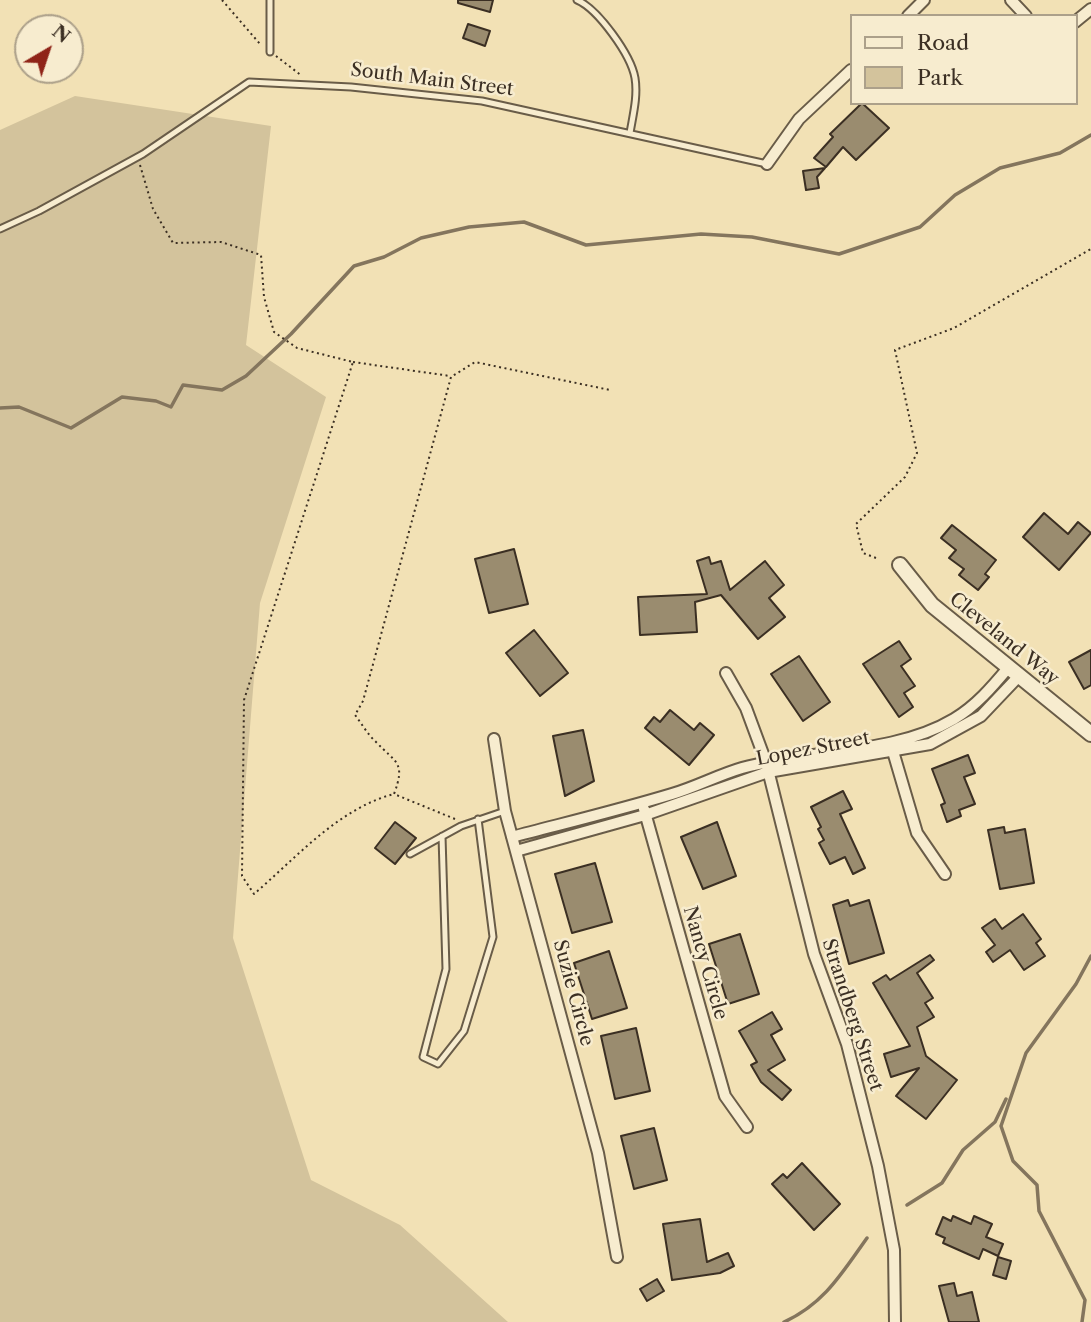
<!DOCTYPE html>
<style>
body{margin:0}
#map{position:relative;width:1091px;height:1322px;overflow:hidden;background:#f2e1b5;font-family:"Libre Caslon Text",serif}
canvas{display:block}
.legend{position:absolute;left:850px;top:14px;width:228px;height:91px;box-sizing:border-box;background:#f7eccf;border:2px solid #aca08a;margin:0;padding:9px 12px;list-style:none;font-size:21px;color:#3b2f23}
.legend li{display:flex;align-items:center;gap:14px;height:35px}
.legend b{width:35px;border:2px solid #aca08a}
.north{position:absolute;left:14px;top:14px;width:70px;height:70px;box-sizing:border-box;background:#f7eccf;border:2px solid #aca08a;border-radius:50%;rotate:39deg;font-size:19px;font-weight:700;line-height:28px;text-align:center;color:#3b2f23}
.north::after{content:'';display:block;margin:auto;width:24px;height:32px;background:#8f2418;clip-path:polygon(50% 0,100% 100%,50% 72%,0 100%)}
</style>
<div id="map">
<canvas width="1091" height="1322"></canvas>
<ul class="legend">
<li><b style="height:9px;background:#f7eccf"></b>Road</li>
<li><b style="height:19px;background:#d3c39c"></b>Park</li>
</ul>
<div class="north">N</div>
</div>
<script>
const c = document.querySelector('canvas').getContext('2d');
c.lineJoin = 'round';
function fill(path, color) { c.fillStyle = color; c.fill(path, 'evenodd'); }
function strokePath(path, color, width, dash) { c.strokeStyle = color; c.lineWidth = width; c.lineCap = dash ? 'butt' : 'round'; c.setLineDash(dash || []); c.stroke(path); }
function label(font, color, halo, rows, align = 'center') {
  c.font = font + ' "Libre Caslon Text",serif'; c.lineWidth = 5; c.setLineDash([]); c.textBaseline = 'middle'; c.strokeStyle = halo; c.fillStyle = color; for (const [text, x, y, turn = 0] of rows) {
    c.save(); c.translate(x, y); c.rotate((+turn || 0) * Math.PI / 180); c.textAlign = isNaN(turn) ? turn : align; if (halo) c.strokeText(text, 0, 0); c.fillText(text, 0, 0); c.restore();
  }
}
const green = new Path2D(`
 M75,96L271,126L246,345L326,397L260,603L233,938L311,1180L400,1225L508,1322H0V130Z`);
const stream = new Path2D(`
 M0,408L19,407L71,428L122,397L156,401L171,407L183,385L222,390L246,376L291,334L354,266L384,257L421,238L469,227L524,222L586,245L701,234L752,237L839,254L920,227L955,195L1000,168L1060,153L1091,135
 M907,1205L942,1183L963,1150L995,1122L1006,1099
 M784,1322C824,1304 842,1273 867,1238
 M1082,1322L1085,1300L1039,1211L1037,1185L1013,1161L1001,1126L1026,1053L1076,984L1091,956`);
const building = new Path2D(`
 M458,0H493L490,12L458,3Z
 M468,24L490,31L485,46L463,38Z
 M862,103L889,128L856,160L843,147L826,167L814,158L833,137L830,134Z
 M825,168L817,177L819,188L806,190L803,171Z
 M1044,513L1068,534L1078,522L1091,533L1059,570L1023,537Z
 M952,525L996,560L985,574L989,577L978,590L959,575L964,569L949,558L956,550L941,538Z
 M514,549L528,604L489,613L475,559Z
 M709,557L711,564L721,561L730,590L765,561L784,585L769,598L785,617L758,639L721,595L695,602L697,632L640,635L638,597L707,594L697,561Z
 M534,630L568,673L540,696L506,653Z
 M899,641L911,659L901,666L915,686L904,693L913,707L899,717L863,664Z
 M1091,650V685L1084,689L1069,662Z
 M799,656L830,702L803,721L771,674Z
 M670,710L694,730L700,723L714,735L689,765L645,728L654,717L660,722Z
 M583,730L594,781L565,796L553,736Z
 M968,755L975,773L964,777L975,804L959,810L961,816L947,822L941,805L945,803L932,769Z
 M843,791L852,809L840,814L865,868L853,874L845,857L830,864L819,843L824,840L818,829L821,827L811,807Z
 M395,822L416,838L395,864L375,848Z
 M717,822L736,876L703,889L681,837Z
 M1004,827L1005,833L1025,829L1034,883L1000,889L988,830Z
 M595,863L612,922L572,933L555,874Z
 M848,900L850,906L869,900L884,953L849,964L833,905Z
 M1023,914L1041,939L1036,943L1045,956L1024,970L1010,950L993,962L986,952L995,945L982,928L995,919L1002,929Z
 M740,934L759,994L728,1004L709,944Z
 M609,951L627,1008L592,1019L574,963Z
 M930,955L934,960L917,973L933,998L925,1003L934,1017L917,1027L926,1056L957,1080L926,1119L896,1096L919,1068L891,1077L884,1054L910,1046L873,983L886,975L890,980Z
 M772,1012L782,1029L771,1035L785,1060L768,1070L791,1090L782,1100L761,1082L751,1065L757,1062L739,1031Z
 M636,1028L650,1091L615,1099L601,1036Z
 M654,1128L667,1180L634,1189L621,1136Z
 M802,1163L840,1204L814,1230L772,1184L783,1174L787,1178Z
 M953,1216L971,1224L974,1216L992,1224L986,1237L1003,1244L998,1256L983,1249L979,1259L943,1243L945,1238L936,1234L943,1217L951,1221Z
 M700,1219L707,1262L728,1253L734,1266L720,1273L672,1280L663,1224Z
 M998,1257L1011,1261L1006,1279L993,1275Z
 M657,1279L664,1291L647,1301L640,1289Z
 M954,1283L957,1296L972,1292L979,1322H949L939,1286Z`);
const path = new Path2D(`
 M222,0L260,44
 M276,56L302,76
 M140,165L153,209L173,243L221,242L261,255L264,297L274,332L297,348L353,362L244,700L242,876L254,894C296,858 339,808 394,794
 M353,362L450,376
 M876,558L863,553L856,524L905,477L917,453L895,350L954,328L1091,249
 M455,819L394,794C406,762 396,763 376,742C368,735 362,724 355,715L363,701L451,377L475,362L610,390`);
const service = new Path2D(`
 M270,0V52
 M577,0C598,9 631,55 635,78C638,96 633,115 630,133
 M0,229L39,211L143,154L249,82L351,87L482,101L767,164
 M442,836L446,969L423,1057L438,1064L464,1031L493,937L478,819
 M410,854L461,826L505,811`);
const minor = new Path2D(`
 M1011,0L1026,16
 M908,16L924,0
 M1075,22L1091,9
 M767,164L799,119L851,70
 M726,673L746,708L766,762L814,954L847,1044L878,1166L894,1250L895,1322
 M494,739L505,811L598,1153L617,1257
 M892,748L917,833L945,874
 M644,809L725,1096L747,1127
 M512,837C565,823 619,810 672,794C696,787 718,775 742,768C809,749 894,755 954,719C976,706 992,687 1008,668
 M516,851L645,815L768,772L930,744L981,716L1019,676`);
const tertiary = new Path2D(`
 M900,565L932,605L1091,734`);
const streetNames = [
 ["South Main Street",432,80,7],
 ["Cleveland Way",1004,639,39],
 ["Lopez Street",813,749,-11],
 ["Nancy Circle",705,963,74],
 ["Suzie Circle",573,993,75],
 ["Strandberg Street",852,1015,72]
];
fill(green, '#d3c39c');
strokePath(stream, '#84755d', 3.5);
fill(building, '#9a8c6f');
strokePath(building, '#3b2f23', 2);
strokePath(service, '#695c48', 9);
strokePath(minor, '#695c48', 14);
strokePath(tertiary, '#695c48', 18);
strokePath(path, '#3b2f23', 2, [2, 3.5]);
strokePath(service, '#f7eccf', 5);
strokePath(minor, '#f7eccf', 10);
strokePath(tertiary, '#f7eccf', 14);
label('19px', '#3b2f23', '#f7eccf', streetNames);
</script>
